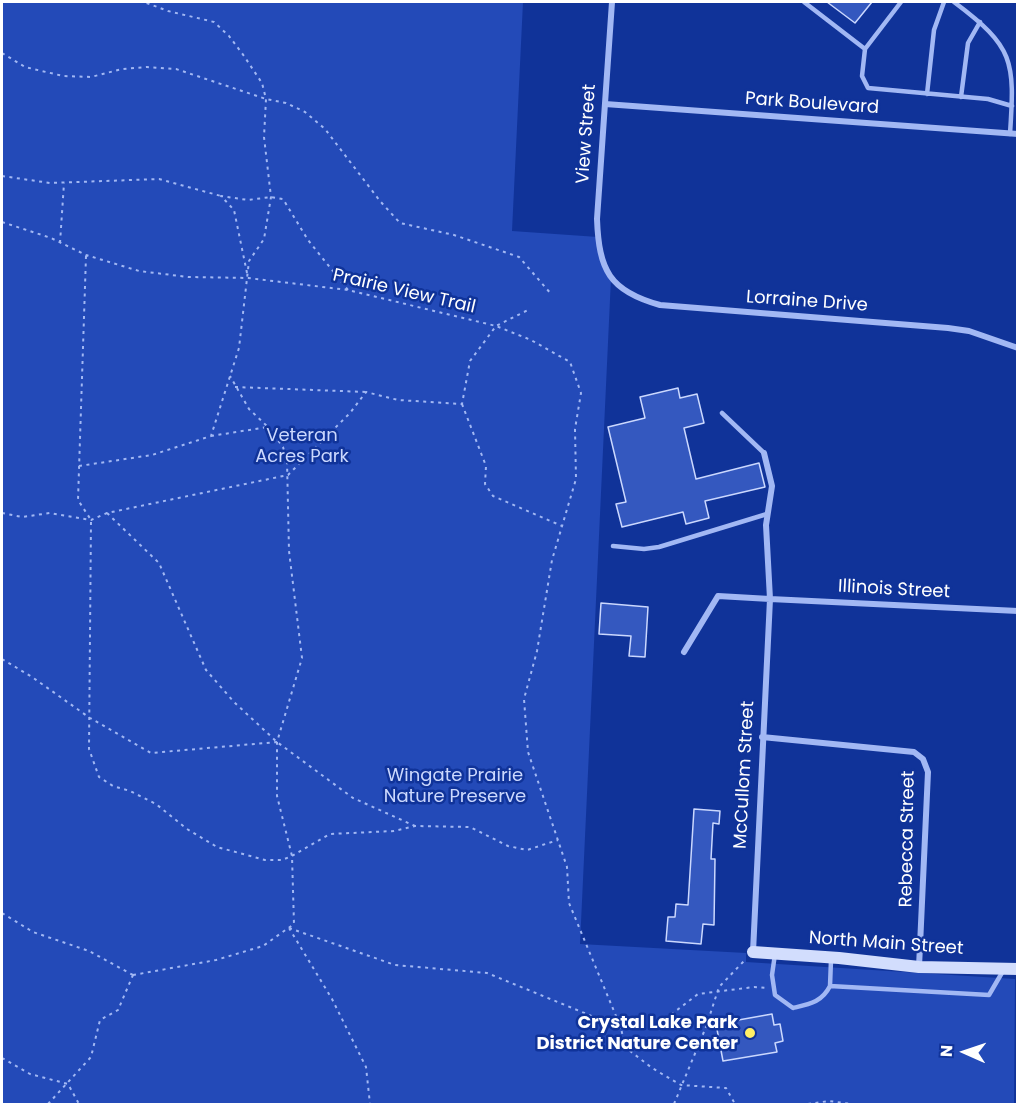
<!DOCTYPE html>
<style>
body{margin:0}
#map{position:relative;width:1019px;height:1106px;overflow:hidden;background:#103399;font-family:Poppins,sans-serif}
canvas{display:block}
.frame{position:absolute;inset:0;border:3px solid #fff;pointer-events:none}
.north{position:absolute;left:935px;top:1022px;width:60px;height:60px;-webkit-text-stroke:4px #103399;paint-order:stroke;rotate:273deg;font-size:16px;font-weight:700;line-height:24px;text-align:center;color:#fff}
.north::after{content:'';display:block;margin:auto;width:21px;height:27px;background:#fff;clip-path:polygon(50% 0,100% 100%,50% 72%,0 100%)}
</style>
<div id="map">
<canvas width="1019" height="1106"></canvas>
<div class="frame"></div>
<div class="north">N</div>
</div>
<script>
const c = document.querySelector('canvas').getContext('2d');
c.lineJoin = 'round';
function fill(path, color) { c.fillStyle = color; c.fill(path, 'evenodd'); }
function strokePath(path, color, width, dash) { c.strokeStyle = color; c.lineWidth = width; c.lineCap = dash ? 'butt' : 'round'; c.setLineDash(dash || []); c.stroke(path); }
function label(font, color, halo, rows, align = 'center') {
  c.font = font + ' Poppins,sans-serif'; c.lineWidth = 5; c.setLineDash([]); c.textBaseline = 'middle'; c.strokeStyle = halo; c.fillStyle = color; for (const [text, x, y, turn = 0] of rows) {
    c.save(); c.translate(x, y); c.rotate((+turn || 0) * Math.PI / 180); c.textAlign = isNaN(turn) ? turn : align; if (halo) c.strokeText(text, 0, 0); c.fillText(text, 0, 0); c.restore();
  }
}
const green = new Path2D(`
 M2,2H523L512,231L598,237L611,278L580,944L746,953V962L1015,979L1014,1104H2Z`);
const building = new Path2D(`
 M827,2H872L855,23Z
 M678,388L680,398L697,394L704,423L684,428L696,479L759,463L765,487L705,501L709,518L686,524L683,512L622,527L616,504L626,502L608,427L645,418L640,397Z
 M601,603L648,607L645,657L629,656L631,636L599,634Z
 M694,809L720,811L719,824L713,823L711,859H715L714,925L703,924L701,944L666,941L668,917H675L676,904L688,905Z
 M772,1014L774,1025L780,1024L783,1041L775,1043L777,1052L723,1061L716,1024Z`);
const path = new Path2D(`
 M2,53L25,67L63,76L91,77L122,69L147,67L176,69L266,99L286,103L305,112L325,129L380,201L400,223L454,235L519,257L552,295
 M2,176L50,183L159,179L221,196
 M2,222L51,238L86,255L139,271L188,277L248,278L348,290L496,326L531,340L570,362L581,393L575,429L576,479L552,560L537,651L524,699L528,752L567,867L569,903L621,1028L668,1017L698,994L754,987L767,988
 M60,243L64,183
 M86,256L78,500L91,520L89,749L99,777L113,786L130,791L156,804L187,829L217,847L265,860H282L292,856L330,834L394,831L415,826L470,827L508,846L527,850L558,840
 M247,273L234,210L221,196L248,200L271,197L283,199L308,240L348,290
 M235,387L366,392
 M462,404L486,466L485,484L493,496L562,526
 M211,436L268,427L249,409L230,376
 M79,466L152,455L211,436L239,348L249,261L264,239L271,197L264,137L266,99L262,83L244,56L229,36L214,22L168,11L144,2
 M2,513L22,517L50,513L91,520L107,513L288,475L350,413L366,392L398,400L462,404L470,361L496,326L530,309
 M107,513L159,563L206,670L234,702L277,742L353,798L415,826
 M2,659L32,677L90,718L151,753L277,742
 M2,913L33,932L89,951L133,975
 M289,928L395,965L487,973L621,1028L625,1047L652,1068L681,1085L726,1088L735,1104
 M289,928L332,999L366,1067L370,1104
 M133,975L216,960L263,946L294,924L292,856L277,796V742L302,658L289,551L287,461L283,447L268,427
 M2,1058L30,1074L68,1084L79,1104
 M48,1104L91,1057L100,1020L118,1010L133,975
 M674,1104L706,1027L719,987L744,961
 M808,1104L829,1101L851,1104`);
const lane = new Path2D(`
 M804,2L865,49L901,2
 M954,2C1014,47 1015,60 1010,134
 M865,49L862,76L868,88L988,99L1012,106
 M927,94L934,30L944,2
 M961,97L968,43L980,22
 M722,413L764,453
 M613,546L644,549L659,547L767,514
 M775,954L772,975L775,995L793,1008C810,1004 822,1002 830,986L989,995L1003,971
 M830,986L831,960`);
const street = new Path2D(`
 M612,2L597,219C599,270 609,291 660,305L948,328L969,331L1018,348
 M605,104L1018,134
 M684,652L718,596L770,599L766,525L772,486L764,453
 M762,737L914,752L923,759L928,772L919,967
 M753,952L770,599L1018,611`);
const secondary = new Path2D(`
 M753,952L839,958L919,967L1018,969`);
const markers = [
 [750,1033,6,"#ffef66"]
];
const streetNames = [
 ["Park Boulevard",812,104,4],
 ["View Street",587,134,-86],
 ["Prairie View Trail",404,292,13],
 ["Lorraine Drive",807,302,4],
 ["Illinois Street",894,590,3],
 ["McCullom Street",745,775,-87],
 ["Rebecca Street",908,839,-89],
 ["North Main Street",886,944,4]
];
const parkNames = [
 ["Veteran",302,436],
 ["Acres Park",302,457],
 ["Wingate Prairie",455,776],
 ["Nature Preserve",455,797]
];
const poiNames = [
 ["Crystal Lake Park",738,1023],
 ["District Nature Center",738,1044]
];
fill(green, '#234ab8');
fill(building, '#3458bf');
strokePath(building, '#cbd8fe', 1.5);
strokePath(path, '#a2b8f4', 2, [3, 4.5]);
strokePath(lane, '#a2b8f4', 4.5);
strokePath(street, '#a2b8f4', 6);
strokePath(secondary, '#d2ddfd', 12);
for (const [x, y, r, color] of markers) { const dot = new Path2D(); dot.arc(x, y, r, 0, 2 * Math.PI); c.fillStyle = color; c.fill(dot); strokePath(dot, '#103399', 2); }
label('18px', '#fff', '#103399', streetNames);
label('18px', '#cbd8fe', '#103399', parkNames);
label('bold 18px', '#fff', '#103399', poiNames, 'right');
</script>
